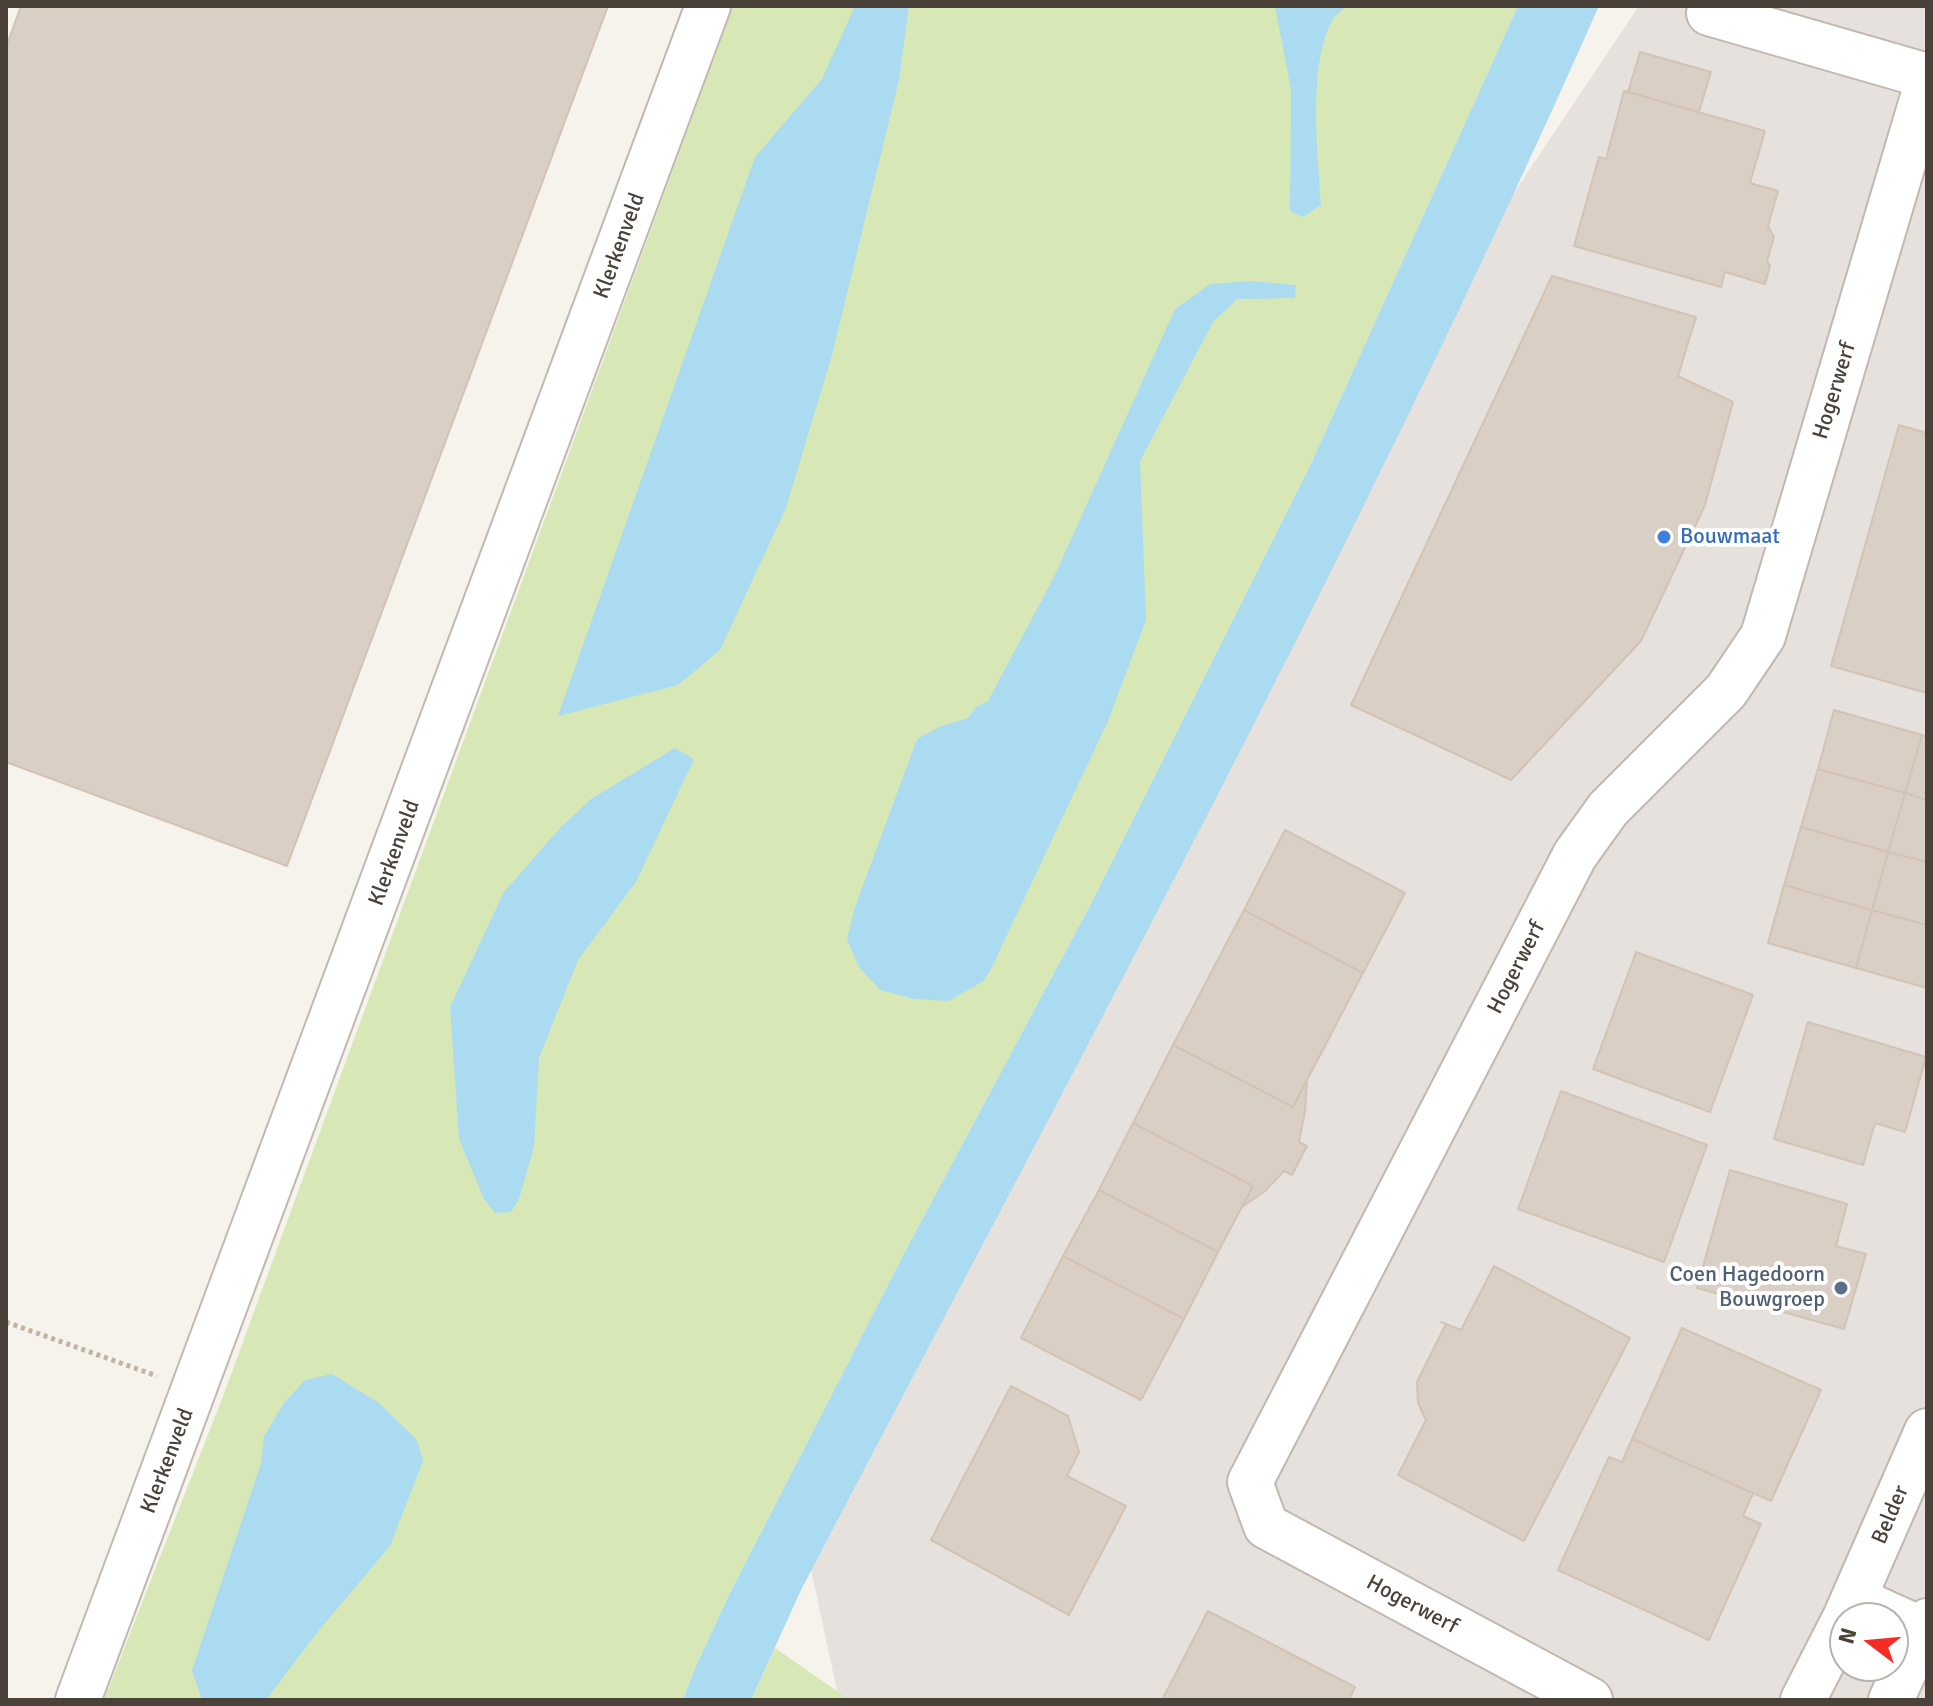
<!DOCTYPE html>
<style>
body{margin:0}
#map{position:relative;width:1933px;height:1706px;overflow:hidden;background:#f6f2ec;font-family:Signika,sans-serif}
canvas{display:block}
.frame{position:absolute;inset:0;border:8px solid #4a4239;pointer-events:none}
.north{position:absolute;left:1829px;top:1602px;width:80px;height:80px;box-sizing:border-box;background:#fff;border:2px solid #b7b3b0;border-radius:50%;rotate:286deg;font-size:22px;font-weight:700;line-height:32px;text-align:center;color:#4a4239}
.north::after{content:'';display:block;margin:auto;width:28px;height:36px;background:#f52c24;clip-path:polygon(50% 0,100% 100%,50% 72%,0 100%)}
</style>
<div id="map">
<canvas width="1933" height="1706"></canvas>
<div class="frame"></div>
<div class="north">N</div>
</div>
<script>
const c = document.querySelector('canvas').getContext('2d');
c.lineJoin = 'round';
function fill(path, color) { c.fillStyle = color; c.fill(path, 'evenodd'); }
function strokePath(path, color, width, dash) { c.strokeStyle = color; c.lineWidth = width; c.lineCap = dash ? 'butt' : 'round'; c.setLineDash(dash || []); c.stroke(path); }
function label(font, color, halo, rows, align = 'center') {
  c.font = font + ' Signika,sans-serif'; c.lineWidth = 8; c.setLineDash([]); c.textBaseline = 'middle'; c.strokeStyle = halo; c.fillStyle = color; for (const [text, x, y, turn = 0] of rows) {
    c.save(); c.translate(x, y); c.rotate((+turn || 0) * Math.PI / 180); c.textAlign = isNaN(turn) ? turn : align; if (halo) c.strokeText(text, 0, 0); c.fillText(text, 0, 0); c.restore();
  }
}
const industrial = new Path2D(`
 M1639,6H1927V1700H839L810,1565L1334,461ZM1845,1618H1893V1666H1845Z`);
const green = new Path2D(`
 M733,6H1518L1310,466L1092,902L908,1246L731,1591L695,1668L683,1700H104L222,1399Z
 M775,1648L850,1700H751Z`);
const water = new Path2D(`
 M855,6H909L899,80L832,355L786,508L720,650L678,685L558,716L755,157L822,79Z
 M1275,6H1347C1342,10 1336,14 1333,19C1307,65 1318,152 1321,205L1303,217L1290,211L1291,90Z
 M1518,6H1599C1359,547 1075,1066 801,1590L751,1700H683L695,1668L731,1591L908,1246L1092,902L1310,466Z
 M1252,281L1296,285L1295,298L1237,299L1213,322L1140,461L1146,620L1108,721L991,969L984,981L948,1001L915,999L880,990L859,967L847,939L855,907L917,739L939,727L968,718L976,707L988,701L1054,577L1175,309L1210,284Z
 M675,748L694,759L636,882L578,960L539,1058L534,1147L519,1199L511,1212L495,1213L484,1199L459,1139L450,1007L504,892L560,828L591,799Z
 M332,1374L379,1403L417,1440L423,1461L390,1546L319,1630L266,1700H202L192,1670L261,1463L264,1436L284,1403L305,1380Z`);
const building = new Path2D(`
 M21,6H608L287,866L6,762V47Z
 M1640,52L1711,72L1699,112L1628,92Z
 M1624,91L1765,131L1750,183L1778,191L1768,226L1774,237L1767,261L1770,266L1765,284L1725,272L1721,287L1574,246L1599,157L1606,159Z
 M1552,276L1696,317L1678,376L1733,402L1705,505L1641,641L1511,780L1351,705Z
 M1899,425L1927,433V693L1831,666Z
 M1834,710L1922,735L1905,793L1818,769Z
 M1922,735L1927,737V800L1905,793Z
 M1818,769L1905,793L1888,852L1801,827Z
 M1905,793L1927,800V862L1888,852Z
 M1801,827L1888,852L1872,910L1784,885Z
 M1285,830L1405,893L1363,973L1244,910Z
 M1888,852L1927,862V925L1872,910Z
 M1784,885L1872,910L1856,968L1768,943Z
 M1244,910L1363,973L1293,1107L1173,1045Z
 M1872,910L1927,925V988L1856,968Z
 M1636,952L1753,995L1710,1112L1593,1069Z
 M1808,1022L1926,1057L1905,1132L1875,1123L1863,1165L1774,1139Z
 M1173,1045L1293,1107L1307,1080L1305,1111L1299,1142L1307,1146L1292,1175L1284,1171L1265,1191L1242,1207L1253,1186L1133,1123Z
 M1561,1091L1707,1145L1664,1262L1518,1209Z
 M1133,1123L1253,1186L1218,1252L1099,1190Z
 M1730,1170L1847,1204L1836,1246L1866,1254L1844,1329L1697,1288Z
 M1099,1190L1218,1252L1184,1319L1063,1256Z
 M1063,1256L1184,1319L1141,1400L1021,1338Z
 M1494,1266L1630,1338L1524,1541L1398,1475L1426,1420L1418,1403L1417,1382L1446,1324L1441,1322L1461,1330Z
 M1682,1328L1821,1390L1771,1501L1632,1439Z
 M1011,1386L1068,1416L1079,1452L1067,1476L1126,1506L1069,1615L931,1540Z
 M1632,1439L1753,1493L1743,1516L1761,1524L1709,1640L1558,1570L1609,1457L1622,1462Z
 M1208,1611L1355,1687L1349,1700H1162Z`);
const path = new Path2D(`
 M6,1322L157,1376`);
const minor = new Path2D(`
 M1709,13L1927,76
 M1855,1599L1927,1632
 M1845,1618L1927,1431
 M78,1700L708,6
 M1590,1700L1266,1526L1250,1482L1575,855L1608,809L1726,691L1763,636L1927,83
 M1803,1700L1845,1618
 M1891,1700L1927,1621`);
const markers = [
 [1664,537,8,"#3f7fe0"],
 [1841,1288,8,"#5c6f8a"]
];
const streetNames = [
 ["Klerkenveld",620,246,-70],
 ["Hogerwerf",1835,391,-73],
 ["Klerkenveld",395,853,-70],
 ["Hogerwerf",1517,968,-63],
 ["Klerkenveld",168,1461,-69],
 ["Belder",1891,1515,-67],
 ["Hogerwerf",1412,1605,28]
];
const shopNames = [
 ["Bouwmaat",1680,537]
];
const serviceNames = [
 ["Coen Hagedoorn",1825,1275],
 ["Bouwgroep",1825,1300]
];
fill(industrial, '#e6e1dd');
fill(green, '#d7e8b6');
fill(water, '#abdbf0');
fill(building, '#dacfc5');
strokePath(building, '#d2c3b5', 2);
strokePath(minor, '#c1b8af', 48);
strokePath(path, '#c3b3a0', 5, [4, 4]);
strokePath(minor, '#fff', 44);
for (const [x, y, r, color] of markers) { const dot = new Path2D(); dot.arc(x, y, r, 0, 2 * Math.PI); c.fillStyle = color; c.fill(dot); strokePath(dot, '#fff', 3); }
label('22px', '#4a4239', '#fff', streetNames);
label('22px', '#366cbe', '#fff', shopNames, 'left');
label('22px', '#4e5e75', '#fff', serviceNames, 'right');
</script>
